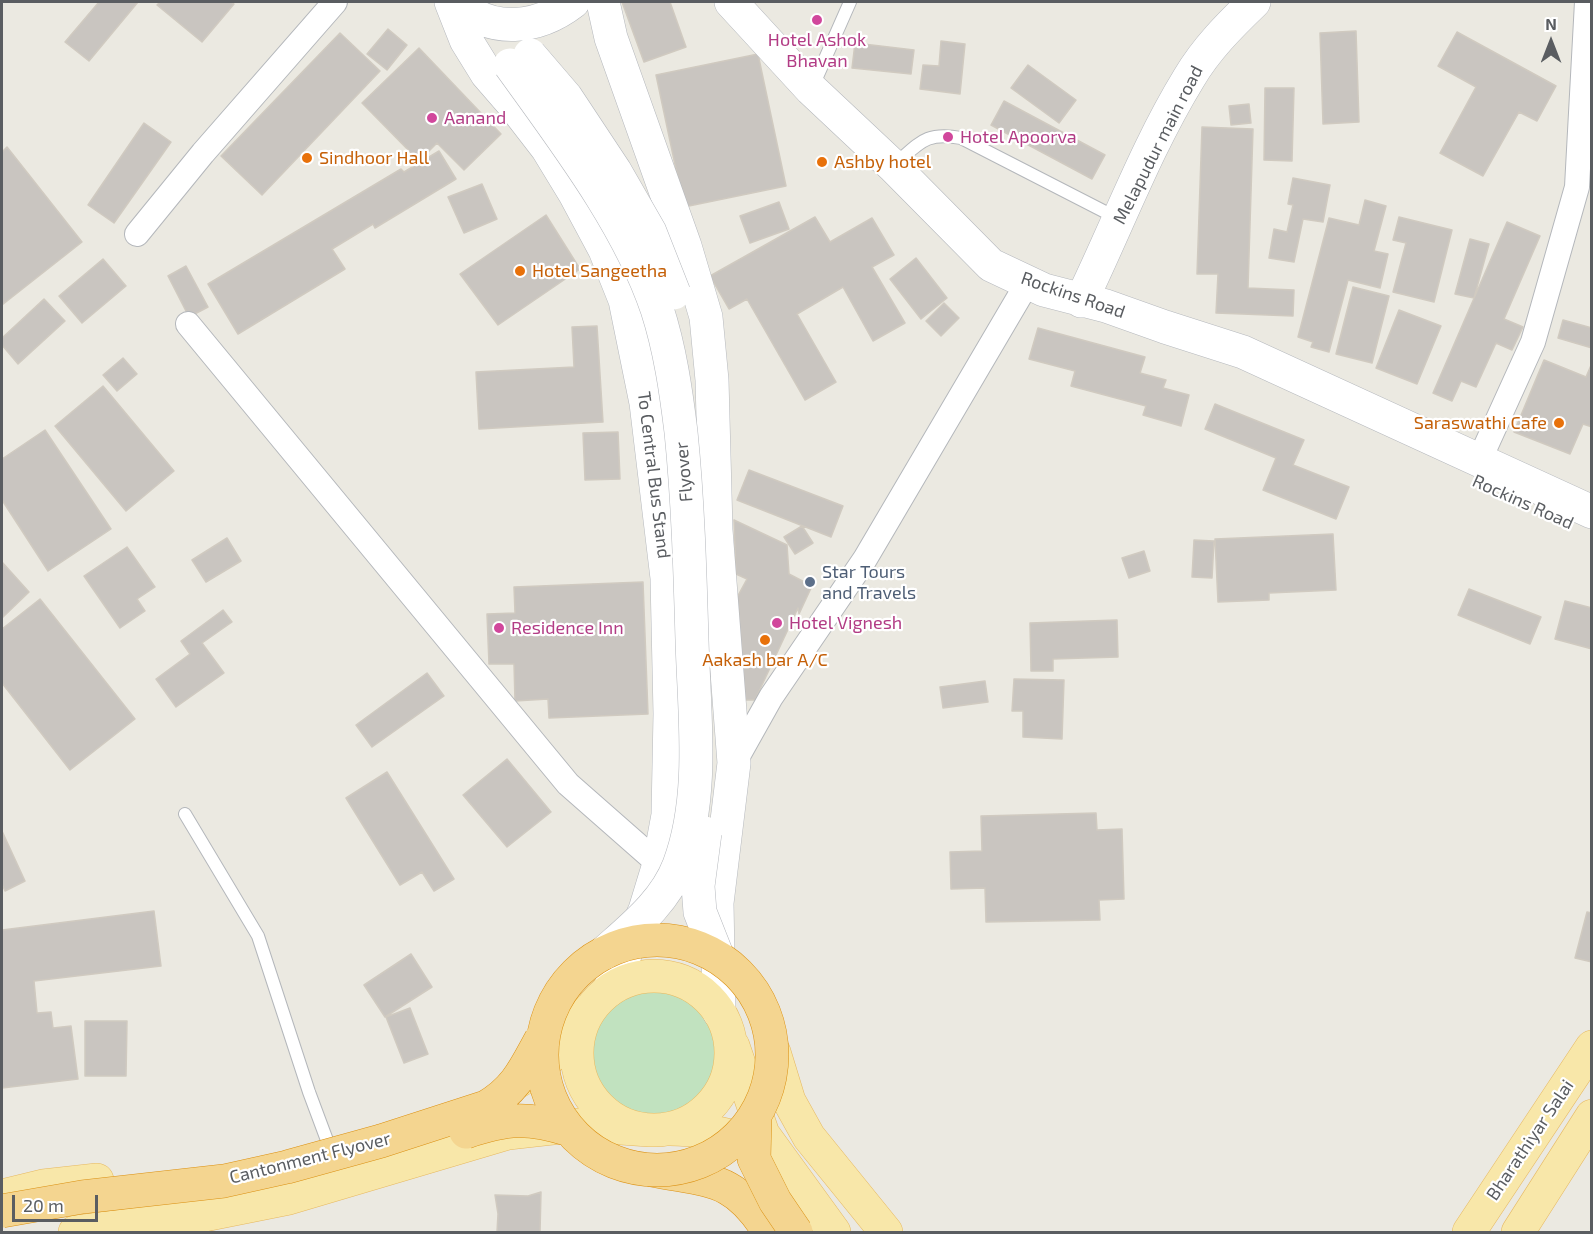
<!DOCTYPE html>
<style>
body{margin:0}
#map{position:relative;width:1593px;height:1234px;overflow:hidden;background:#ebe9e1;font-family:"Exo 2",sans-serif}
canvas{display:block}
.frame{position:absolute;inset:0;border:3px solid #5a5d61;pointer-events:none}
.north{position:absolute;left:1521px;top:12px;width:60px;height:60px;-webkit-text-stroke:4px #fff;paint-order:stroke;rotate:0deg;font-size:16px;font-weight:700;line-height:24px;text-align:center;color:#5a5d61}
.north::after{content:'';display:block;margin:auto;width:21px;height:27px;background:#5a5d61;clip-path:polygon(50% 0,100% 100%,50% 72%,0 100%)}
.scale{position:absolute;left:12px;top:1195px;width:86px;height:27px;box-sizing:border-box;border:3px solid #5a5d61;border-top:0;padding-left:8px;font-size:18px;line-height:21px;white-space:nowrap;color:#5a5d61;-webkit-text-stroke:4px #fff;paint-order:stroke}
</style>
<div id="map">
<canvas width="1593" height="1234"></canvas>
<div class="frame"></div>
<div class="north">N</div>
<div class="scale">20 m</div>
</div>
<script>
const c = document.querySelector('canvas').getContext('2d');
c.lineJoin = 'round';
function fill(path, color) { c.fillStyle = color; c.fill(path, 'evenodd'); }
function strokePath(path, color, width, dash) { c.strokeStyle = color; c.lineWidth = width; c.lineCap = dash ? 'butt' : 'round'; c.setLineDash(dash || []); c.stroke(path); }
function label(font, color, halo, rows, align = 'center') {
  c.font = font + ' "Exo 2",sans-serif'; c.lineWidth = 4.5; c.setLineDash([]); c.textBaseline = 'middle'; c.strokeStyle = halo; c.fillStyle = color; for (const [text, x, y, turn = 0] of rows) {
    c.save(); c.translate(x, y); c.rotate((+turn || 0) * Math.PI / 180); c.textAlign = isNaN(turn) ? turn : align; if (halo) c.strokeText(text, 0, 0); c.fillText(text, 0, 0); c.restore();
  }
}
const green = new Path2D(`
 M589 1055a64 64 0 1 1 128 0a64 64 0 1 1-128 0Z`);
const building = new Path2D(`
 M99,2H138L89,61L65,42Z
 M160,2H231L234,4L202,42L157,5Z
 M622,2H670L686,47L644,62Z
 M388,29L407,45L387,70L367,54Z
 M1356,31L1359,122L1323,124L1320,33Z
 M1457,32L1556,86L1537,121L1519,112L1483,176L1440,153L1476,87L1438,66Z
 M340,33L380,71L262,195L221,156Z
 M941,41L965,44L960,94L920,89L923,65L939,66Z
 M855,43L914,50L911,74L852,68Z
 M419,48L501,134L464,170L437,143L419,161L362,103Z
 M758,54L786,186L684,207L656,75Z
 M1028,65L1076,100L1059,123L1011,88Z
 M1265,88H1294L1292,161L1264,160Z
 M1004,101L1105,155L1092,179L991,125Z
 M1249,104L1251,123L1231,125L1229,106Z
 M144,123L171,142L114,223L88,205Z
 M1202,127L1253,129L1248,288L1294,290L1293,316L1216,313L1218,274H1197Z
 M7,147L82,242L2,305V152Z
 M439,151L456,179L375,228L373,224L332,249L345,269L238,334L208,284L401,169L404,172Z
 M1293,178L1330,185L1323,222L1303,219L1294,262L1269,258L1274,229L1287,232L1293,205L1288,204Z
 M482,184L497,219L464,233L448,197Z
 M1365,200L1386,206L1374,251L1388,254L1380,288L1348,280L1329,352L1311,347L1313,342L1298,337L1329,218L1359,225Z
 M779,202L789,229L750,243L740,216Z
 M546,215L580,269L498,325L460,274Z
 M815,217L830,242L872,218L894,255L872,267L905,323L873,341L843,287L797,314L836,382L805,400L747,299L729,309L710,276Z
 M1399,217L1452,230L1434,302L1393,292L1406,243L1393,240Z
 M1507,222L1540,236L1504,319L1523,327L1512,350L1496,343L1476,387L1461,381L1452,401L1433,393Z
 M1470,239L1489,244L1474,298L1455,294Z
 M916,258L947,298L921,319L890,279Z
 M103,259L126,286L82,323L59,296Z
 M186,266L208,307L189,317L168,276Z
 M1353,287L1389,296L1372,363L1336,354Z
 M44,299L65,321L18,364L2,345V338Z
 M944,303L959,318L941,336L926,321Z
 M1399,310L1441,326L1417,384L1376,368Z
 M1563,320L1592,328V348L1558,338Z
 M597,326L603,422L479,429L476,372L574,367L572,327Z
 M1038,328L1145,357L1140,373L1166,380L1163,388L1189,395L1181,426L1143,415L1146,406L1071,386L1075,371L1029,359Z
 M123,358L137,374L117,391L103,375Z
 M1544,360L1586,377L1592,363V427L1583,424L1570,454L1514,432Z
 M103,386L174,471L126,511L55,426Z
 M1215,404L1304,440L1293,465L1349,487L1336,519L1263,490L1276,458L1205,429Z
 M45,430L111,529L48,571L2,500V459Z
 M618,432L620,479L585,480L583,433Z
 M749,470L843,506L831,537L737,500Z
 M734,520L787,545L789,574L812,586L799,614L798,608L755,700H741L735,601L747,579L736,574Z
 M802,526L813,543L795,554L784,537Z
 M1333,534L1336,590L1269,593V600L1218,602L1215,539Z
 M227,538L241,561L206,582L192,560Z
 M1194,540L1214,541L1212,578L1192,577Z
 M127,547L155,587L137,599L145,611L120,628L84,576Z
 M1144,551L1150,571L1129,578L1122,558Z
 M2,562L29,592L2,618Z
 M643,582L648,714L549,718L548,699L515,701L514,664H489L487,614L515,613L514,587Z
 M1469,589L1541,617L1530,644L1458,615Z
 M40,599L135,719L70,770L2,683V629Z
 M1565,601L1592,608V649L1555,639Z
 M223,610L232,622L202,643L224,673L176,707L156,679L190,654L181,641Z
 M1117,620L1118,657L1053,659V671H1031L1030,623Z
 M427,673L444,696L372,747L356,725Z
 M1014,679L1064,680L1062,739L1023,737V711H1012Z
 M985,681L988,702L943,708L940,687Z
 M507,759L551,812L507,847L463,795Z
 M387,772L454,879L434,891L422,872L400,885L346,798Z
 M1096,813L1097,830L1122,829L1124,899L1099,900L1100,920L986,922L985,888L951,889L950,852L982,851L981,816Z
 M2,831L25,881L5,891L2,884Z
 M154,911L161,966L34,981L37,1013L51,1012L53,1028L71,1026L78,1079L2,1088V930Z
 M1587,912L1592,913V962L1575,958Z
 M411,954L432,987L385,1017L364,985Z
 M410,1008L428,1054L404,1063L386,1017Z
 M85,1021H127L126,1076H85Z
 M541,1192L540,1232H497L498,1214L495,1195L528,1196Z`);
const lane = new Path2D(`
 M813,86L850,2
 M894,165C919,144 925,131 961,138L1117,218
 M185,814L258,936L309,1092L328,1143`);
const street = new Path2D(`
 M137,234L203,153L335,2
 M188,324L568,784L659,864
 M1479,461L1533,342L1577,187L1587,2
 M734,763L771,697L865,559L1028,282`);
const secondary = new Path2D(`
 M451,2L466,40L487,74L513,104L547,148L575,194L605,250L625,300L646,403L667,578L670,714L668,815L659,864L645,910L609,990
 M457,2C491,35 538,29 573,2
 M603,2L611,38L685,246L706,317L712,380L716,530L734,763L717,903L719,1012
 M731,2L811,89L893,166L991,265L1044,290L1106,306L1165,327L1243,352L1592,512
 M1081,301C1117,227 1146,148 1189,78C1206,49 1230,25 1254,2`);
const primary = new Path2D(`
 M577 1053a77 77 0 1 1 154 0a77 77 0 1 1-154 0Z
 M733,1046L763,1134L834,1232
 M774,1052L789,1101L809,1137L886,1232
 M517,1082C548,1066 570,1036 590,1009
 M670,1129C713,1130 742,1133 775,1162
 M2,1196L43,1186L97,1180
 M75,1232L199,1216L289,1198L508,1133L579,1125L649,1130
 M1469,1232L1592,1047
 M1518,1232L1592,1116`);
const highway = new Path2D(`
 M652,1170C711,1182 734,1176 769,1232`);
const secondaryBridge = new Path2D(`
 M530,55L566,97L615,171L650,232L674,293
 M510,65C563,139 628,223 657,309C670,349 676,391 681,432C688,501 690,571 692,640C694,713 705,796 679,865C665,902 633,927 604,953
 M705,833L698,886L700,912L717,955`);
const highwayBridge = new Path2D(`
 M542 1055a115 115 0 1 1 230 0a115 115 0 1 1-230 0Z
 M755,1118L754,1159L775,1201L796,1232
 M466,1132C508,1118 527,1117 570,1130
 M2,1211L82,1197L224,1181L287,1167L381,1141L486,1107C516,1090 525,1068 541,1039`);
const markers = [
 [817,20,6,"#d1479c"],
 [432,118,6,"#d1479c"],
 [948,137,6,"#d1479c"],
 [307,158,6,"#e8710a"],
 [822,162,6,"#e8710a"],
 [520,271,6,"#e8710a"],
 [1559,423,6,"#e8710a"],
 [810,582,6,"#5c6f8a"],
 [777,623,6,"#d1479c"],
 [499,628,6,"#d1479c"],
 [765,640,6,"#e8710a"]
];
const hotelNames = [
 ["Hotel Ashok",817,40,"center"],
 ["Bhavan",817,61,"center"],
 ["Aanand",444,118],
 ["Hotel Apoorva",960,137],
 ["Hotel Vignesh",789,623],
 ["Residence Inn",511,628]
];
const streetNames = [
 ["Melapudur main road",1158,145,-63],
 ["Rockins Road",1073,295,19],
 ["Flyover",684,472,-95],
 ["To Central Bus Stand",654,475,83],
 ["Rockins Road",1523,502,24],
 ["Bharathiyar Salai",1530,1140,-56],
 ["Cantonment Flyover",310,1158,-14]
];
const foodNames = [
 ["Sindhoor Hall",319,158],
 ["Ashby hotel",834,162],
 ["Hotel Sangeetha",532,271],
 ["Saraswathi Cafe",1547,423,"right"],
 ["Aakash bar A/C",765,660,"center"]
];
const serviceNames = [
 ["Star Tours",822,572],
 ["and Travels",822,593]
];
fill(green, '#c1e2bf');
fill(building, '#c9c5c0');
strokePath(building, '#d0cac0', 1.5);
strokePath(lane, '#b4b7bb', 14);
strokePath(street, '#b4b7bb', 26);
strokePath(secondary, '#b5b8bd', 34);
strokePath(primary, '#e6b860', 34);
strokePath(highway, '#db9011', 34);
strokePath(lane, '#fff', 12);
strokePath(street, '#fff', 24);
strokePath(secondary, '#fff', 33);
strokePath(primary, '#f8e7a9', 33);
strokePath(highway, '#f4d590', 33);
strokePath(secondaryBridge, '#b5b8bd', 34, []);
strokePath(highwayBridge, '#db9011', 34, []);
strokePath(secondaryBridge, '#fff', 33);
strokePath(highwayBridge, '#f4d590', 33);
for (const [x, y, r, color] of markers) { const dot = new Path2D(); dot.arc(x, y, r, 0, 2 * Math.PI); c.fillStyle = color; c.fill(dot); strokePath(dot, '#fff', 2); }
label('18px', '#b23c85', '#fff', hotelNames, 'left');
label('18px', '#5a5d61', '#fff', streetNames);
label('18px', '#c56008', '#fff', foodNames, 'left');
label('18px', '#4e5e75', '#fff', serviceNames, 'left');
</script>
